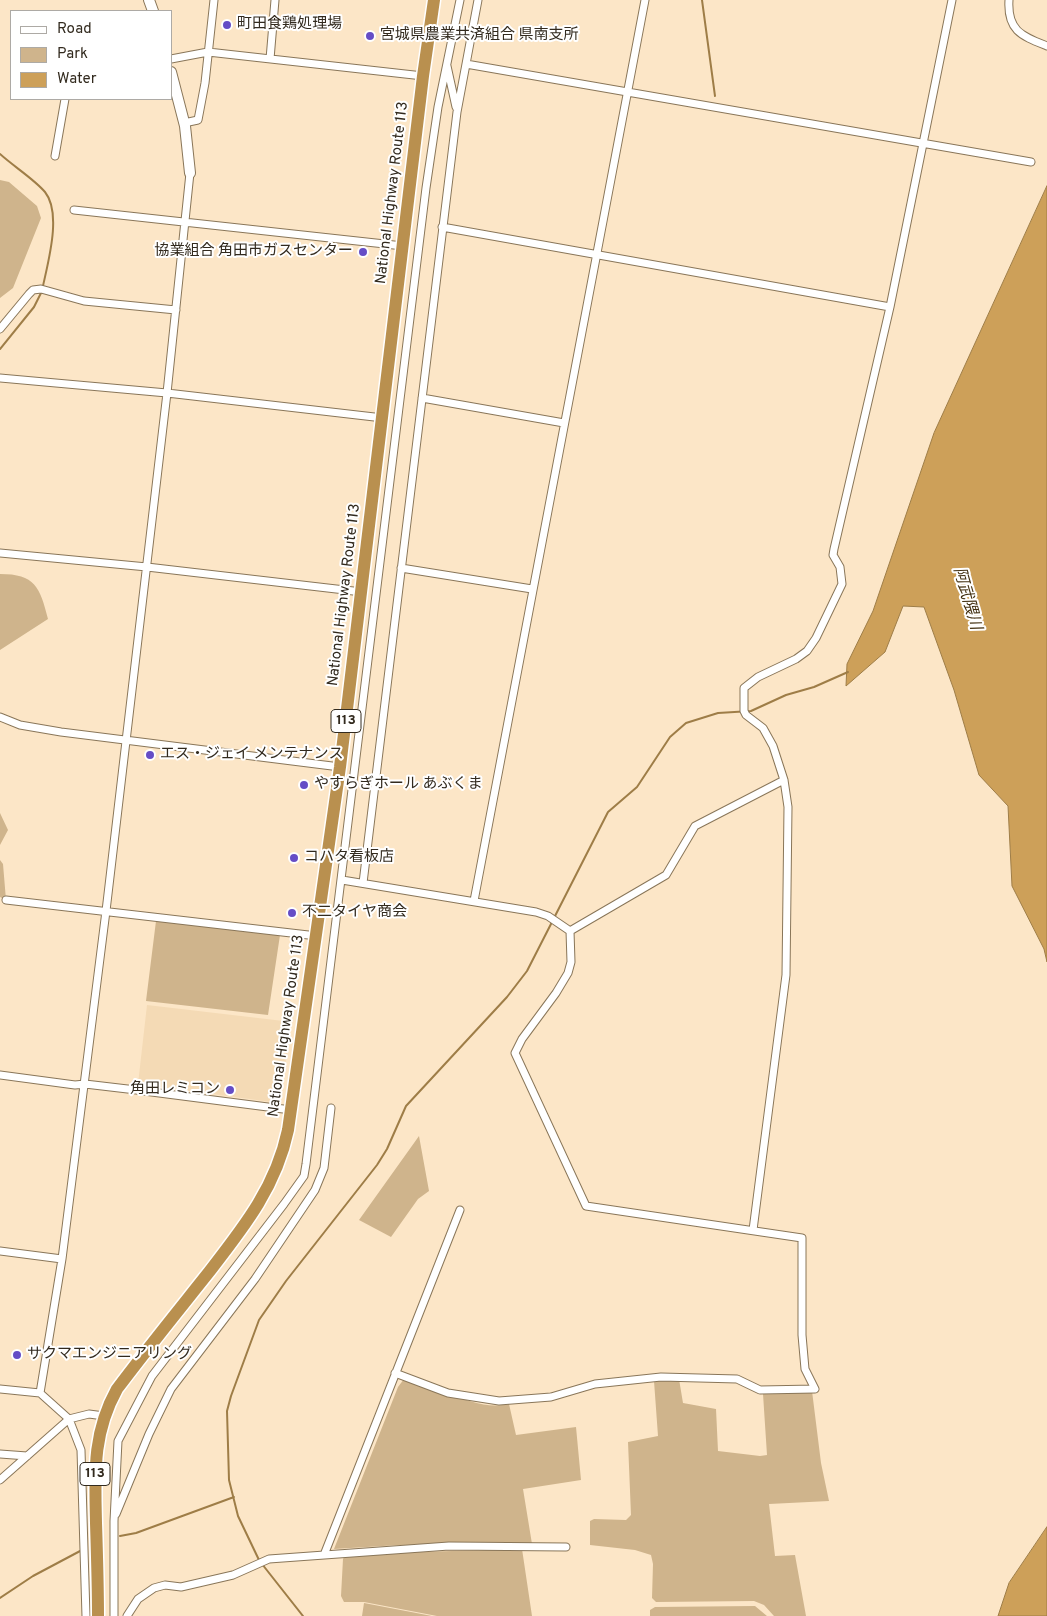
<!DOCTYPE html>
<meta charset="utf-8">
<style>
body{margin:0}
#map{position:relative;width:1047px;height:1616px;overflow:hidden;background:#fce6c7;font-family:Overpass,sans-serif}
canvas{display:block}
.legend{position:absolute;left:10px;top:10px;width:162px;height:90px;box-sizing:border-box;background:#fff;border:1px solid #adaaa5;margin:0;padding:6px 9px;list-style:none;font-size:15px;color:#322a1e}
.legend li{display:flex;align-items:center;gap:10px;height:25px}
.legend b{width:25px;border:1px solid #adaaa5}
</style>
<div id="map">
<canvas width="1047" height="1616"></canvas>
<ul class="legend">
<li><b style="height:6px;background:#fff"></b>Road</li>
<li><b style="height:14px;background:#cfb48c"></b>Park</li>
<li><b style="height:14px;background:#cda059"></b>Water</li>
</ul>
</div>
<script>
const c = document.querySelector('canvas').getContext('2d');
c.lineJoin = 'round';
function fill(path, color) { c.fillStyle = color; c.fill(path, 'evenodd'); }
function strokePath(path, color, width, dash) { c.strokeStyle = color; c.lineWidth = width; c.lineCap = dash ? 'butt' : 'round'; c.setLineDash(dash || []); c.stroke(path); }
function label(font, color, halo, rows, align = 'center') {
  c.font = font + ' Overpass,"Noto Sans JP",sans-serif'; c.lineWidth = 4; c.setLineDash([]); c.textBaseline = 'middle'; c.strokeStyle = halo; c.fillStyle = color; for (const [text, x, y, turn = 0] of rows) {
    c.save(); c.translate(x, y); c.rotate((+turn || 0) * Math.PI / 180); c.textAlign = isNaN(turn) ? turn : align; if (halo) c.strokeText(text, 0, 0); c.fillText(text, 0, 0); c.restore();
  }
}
const built = new Path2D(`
 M147,1005L292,1022L279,1103L138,1084Z`);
const green = new Path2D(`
 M0,180L9,182L37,206L41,218L13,288L0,298Z
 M0,574C35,574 40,587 48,619L0,650Z
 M0,813L8,830L0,845Z
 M0,860L3,864L6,900L0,897Z
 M156,921L280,935L268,1015L146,1001Z
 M419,1136L429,1191L418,1199L391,1237L359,1220Z
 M404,1379C440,1383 471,1412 509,1404L516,1435L576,1427L581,1480L523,1489L532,1544L399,1545L334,1549L398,1387Z
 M679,1379L683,1403L716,1409L718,1451L760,1456L767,1455L763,1394L806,1389L812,1391L821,1463L829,1501L769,1504L775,1556L795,1555L806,1616H774L764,1605L754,1601L656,1602L652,1598L653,1564L651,1555L635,1550L590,1545V1521L594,1519L626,1520L631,1515L628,1442L658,1436L654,1381Z
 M522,1549L532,1616H437L364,1602H344L341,1596L343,1559L346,1554Z
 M364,1603L432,1616H362Z
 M755,1606L767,1616H650V1610L655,1607Z`);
const water = new Path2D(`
 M1047,186V962L1044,949L1012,886L1008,806L979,775L954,690L924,607L903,606L885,652L846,686L847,664L873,611L934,433Z
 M1047,1527V1616H998L1009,1583Z`);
const stream = new Path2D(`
 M702,0L715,96
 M0,154C13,166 34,179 45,192C62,213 48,262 43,286
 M0,349L34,307L42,291
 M554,918L608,812L637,787L670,737L686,723L718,713L751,711L786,695L814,687L848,672
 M120,1536L136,1533L234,1497
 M259,1560L238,1516L229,1480L227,1411L231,1396L259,1320L286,1281L377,1165L387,1149L406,1106L507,997L527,971L552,922
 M262,1564L303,1616
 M0,1598L33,1576L82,1550`);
const street = new Path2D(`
 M1009,0C1007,31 1022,36 1047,46
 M171,59L208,52L423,76
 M270,59L275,0
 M466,64L1031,162
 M447,66L456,107
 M184,123L198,120L205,83L214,0
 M55,156L65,99
 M74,210L403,246
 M442,227L890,307
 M0,329L29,294L33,290L41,289L84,301L176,310
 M0,378L167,393L383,418
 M422,398L564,423
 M0,553L147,567L362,592
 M401,568L532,589
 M0,717L20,725L61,732L340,767
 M342,880L536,912L548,916L570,931L571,962L568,973L556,993L522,1039L515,1053L586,1206L802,1238V1335L805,1369L815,1389L760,1390L737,1379L661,1377L595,1384L551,1397L499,1401L448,1393L395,1373
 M363,883L457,112L478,0
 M6,900L317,936
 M474,901L645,0
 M570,931L666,875L695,826L784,780
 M0,1075L75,1085L85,1084L136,1090L291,1110
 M753,1230L786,975L788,807L784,780L773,746L763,728L746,715L744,711V688L758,677L796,659L807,651L816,638L842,584L840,567L833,555L834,549L890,307L952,0
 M0,1251L62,1259
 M0,1389L40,1393L69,1419L81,1450L86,1616
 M40,1393L62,1259L106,911L167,393L190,173
 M0,1454L27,1456
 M0,1480L69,1419L89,1414L104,1416
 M116,1514L149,1434L171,1389L255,1279L315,1190L324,1168L331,1108
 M324,1555L460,1210
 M114,1616V1521L118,1441L152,1376L284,1204L304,1176L306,1164L426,188L438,107L460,0
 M127,1616L138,1599L154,1588L165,1585L181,1587L233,1575L269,1559L449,1546L566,1547`);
const secondary = new Path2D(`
 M149,0L153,11
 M171,72L185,126L190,173`);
const highway = new Path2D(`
 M98,1616C98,1585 97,1554 96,1523C95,1474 92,1434 117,1389C147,1349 178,1311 209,1272C244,1227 276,1187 288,1130L340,767L423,76L434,0`);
const markers = [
 [227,25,5,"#654dc6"],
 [370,36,5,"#654dc6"],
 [363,252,5,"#654dc6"],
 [150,755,5,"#654dc6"],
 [304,785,5,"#654dc6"],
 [294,858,5,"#654dc6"],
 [292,913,5,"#654dc6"],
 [230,1090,5,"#654dc6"],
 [17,1355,5,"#654dc6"]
];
const shields = [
 [346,721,30],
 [95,1474,30]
];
const shieldNames = [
 ["113",346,721],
 ["113",95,1474]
];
const poiNames = [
 ["町田食鶏処理場",237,25],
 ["宮城県農業共済組合 県南支所",380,36],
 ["協業組合 角田市ガスセンター",353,252,"right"],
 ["エス・ジェイ メンテナンス",160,755],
 ["やすらぎホール あぶくま",314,785],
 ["コハタ看板店",304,858],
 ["不二タイヤ商会",302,913],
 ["角田レミコン",220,1090,"right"],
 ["サクマエンジニアリング",27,1355]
];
const streetNames = [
 ["National Highway Route 113",393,193,-83],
 ["National Highway Route 113",345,595,-83],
 ["National Highway Route 113",287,1026,-82]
];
const waterNames = [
 ["阿武隈川",966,599,74]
];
fill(built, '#f4dab5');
fill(green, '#cfb48c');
fill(water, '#cda059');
strokePath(water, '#9e7d47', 1);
strokePath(stream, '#9e7d47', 2);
strokePath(street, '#897659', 9);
strokePath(secondary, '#897659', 12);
strokePath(highway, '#fff', 15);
strokePath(street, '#fff', 7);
strokePath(secondary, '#fff', 10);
strokePath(highway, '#b9904f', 12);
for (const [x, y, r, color] of markers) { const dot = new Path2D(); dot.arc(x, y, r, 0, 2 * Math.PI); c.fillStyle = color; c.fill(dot); strokePath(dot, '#fff', 2); }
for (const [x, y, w] of shields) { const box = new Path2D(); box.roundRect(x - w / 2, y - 11.5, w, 23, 4); c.fillStyle = '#fff'; c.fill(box); strokePath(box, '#322a1e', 1); }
label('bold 14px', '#322a1e', null, shieldNames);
label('15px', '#322a1e', '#fff', poiNames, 'left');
label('15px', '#322a1e', '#fff', streetNames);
label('italic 16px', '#433011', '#fff', waterNames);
</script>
